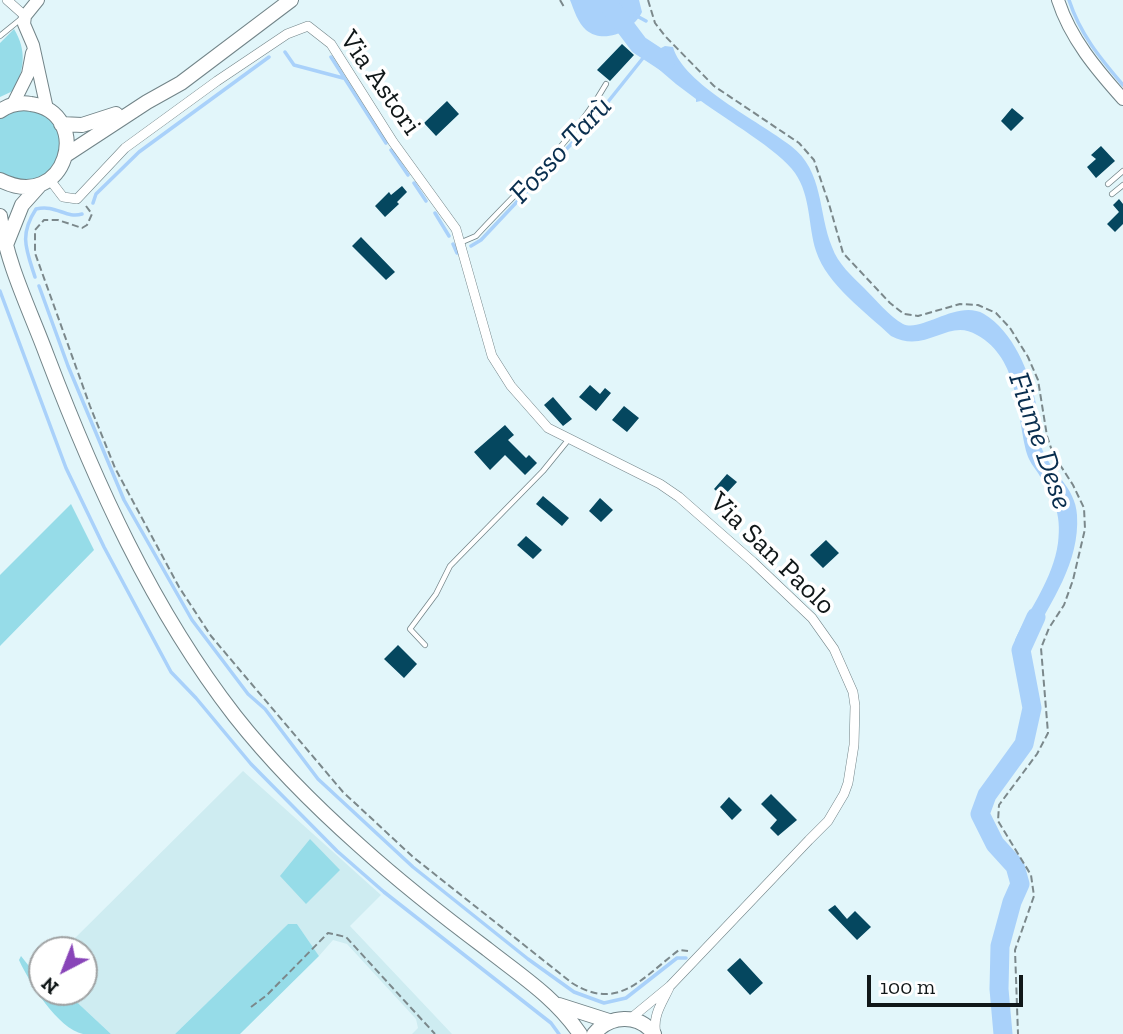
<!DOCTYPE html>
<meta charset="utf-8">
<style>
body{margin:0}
#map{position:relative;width:1123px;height:1034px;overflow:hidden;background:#e2f6fa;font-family:"Zilla Slab",serif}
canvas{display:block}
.north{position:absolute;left:28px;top:936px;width:70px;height:70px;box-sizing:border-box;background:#fff;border:2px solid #9fa2a3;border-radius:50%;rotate:222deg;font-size:19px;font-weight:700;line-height:28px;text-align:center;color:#101718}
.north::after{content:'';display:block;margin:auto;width:24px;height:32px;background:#8844b8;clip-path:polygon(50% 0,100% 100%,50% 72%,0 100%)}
.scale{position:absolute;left:867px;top:975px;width:156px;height:32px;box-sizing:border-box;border:4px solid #101718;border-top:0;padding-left:9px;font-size:21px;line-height:24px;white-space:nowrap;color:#101718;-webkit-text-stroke:5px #fff;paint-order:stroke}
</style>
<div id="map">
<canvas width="1123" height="1034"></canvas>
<div class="north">N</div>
<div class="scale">100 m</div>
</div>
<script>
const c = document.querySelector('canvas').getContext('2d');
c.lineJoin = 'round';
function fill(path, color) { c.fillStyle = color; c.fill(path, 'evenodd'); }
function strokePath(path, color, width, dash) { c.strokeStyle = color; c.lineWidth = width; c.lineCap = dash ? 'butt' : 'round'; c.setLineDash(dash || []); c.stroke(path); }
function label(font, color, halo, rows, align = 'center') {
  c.font = font + ' "Zilla Slab",serif'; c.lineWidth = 7; c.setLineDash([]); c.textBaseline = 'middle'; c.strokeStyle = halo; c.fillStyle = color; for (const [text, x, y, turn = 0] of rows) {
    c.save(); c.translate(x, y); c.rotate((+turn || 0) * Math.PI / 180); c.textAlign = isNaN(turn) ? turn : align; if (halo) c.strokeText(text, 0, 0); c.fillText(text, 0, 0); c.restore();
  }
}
const built = new Path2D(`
 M243,771L381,895L350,926L452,1034H412L418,1028L416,1019L347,944L333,940L319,956L297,924H288L175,1034H111L66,992H84V950H63Z`);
const green = new Path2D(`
 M14,29C27,51 24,67 15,90L0,97V43Z
 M35,107L56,122L63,147L54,171L31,184L0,176V113Z
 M71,504L94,550L0,646V575Z
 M310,839L340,870L306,904L280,876Z
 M288,924H297L319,956L240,1034H175Z
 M21,956L36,975L42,970V992H66L111,1034C103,1034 92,1034 83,1034C58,1029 29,982 19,960Z`);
const water = new Path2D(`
 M570,0H639L642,12C633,31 604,45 586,30C578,23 574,10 570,0Z
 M650,46L659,49L665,46L673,47C683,84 759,121 791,146C824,171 818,213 832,247C838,264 852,276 864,288C876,300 889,316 903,324C922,333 957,299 984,314C1013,331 1030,373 1036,404C1038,418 1036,432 1041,446C1049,471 1076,487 1077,515C1080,563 1051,601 1030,642L1015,640C1030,608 1053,579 1058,543C1062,512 1053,498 1038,473C1034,467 1029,461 1027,454C1016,414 1020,359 977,335C948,317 927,355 891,336C866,312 827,285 816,251C808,226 811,196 795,173C779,150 725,119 701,101L696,102V99L676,84L641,54Z`);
const stream = new Path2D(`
 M1069,0C1080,34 1100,58 1123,85
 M635,15L646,21
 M285,52L294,65L343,78
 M331,57L386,143
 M391,150L408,175
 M414,183L426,201
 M93,203L96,194L139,152L269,57
 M435,213L449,236
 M453,244L457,253L460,252
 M471,246L481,240L591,123L647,53
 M35,277C26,249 19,235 36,209C56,204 66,219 82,214
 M39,286L68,366L124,500L192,620L248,694L265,709L318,779L413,867L528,959L574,992L604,1003L626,998L677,958H686
 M0,291L66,468L104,547L171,672L196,698L251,764L337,851L384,892L551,1023L559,1034`);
const river = new Path2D(`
 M605,0L639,45L665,62
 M1003,1034L999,989L1000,946L1012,902L1020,884L1015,866L995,844L980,814L987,795L1024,744L1032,708L1021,650L1036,617`);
const building = new Path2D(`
 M622,44L634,55L610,81L597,70Z
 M447,101L459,114L436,136L424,123Z
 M1012,108L1024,118L1011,131L1001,121Z
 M1101,146L1115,161L1096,178L1087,167L1096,159L1091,155Z
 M402,186L407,192L397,202L399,204L385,217L375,206L389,192L391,195Z
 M1119,199L1123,204V224L1115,232L1107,224L1119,212L1113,205Z
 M361,237L395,272L386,280L352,246Z
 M590,385L600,394L605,388L611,393L596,411L579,397Z
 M553,397L572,419L563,426L544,405Z
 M624,406L639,418L627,432L612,420Z
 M505,425L514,435L508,440L526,458L529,455L537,463L525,475L505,455L490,470L474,452Z
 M727,474L737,482L723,497L714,489Z
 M543,496L569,518L562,526L536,504Z
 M600,498L613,510L601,522L589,511Z
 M526,536L542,550L533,559L517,545Z
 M826,540L839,553L823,568L810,555Z
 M398,645L417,664L404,678L384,659Z
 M771,794L797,820L778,836L770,828L777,820L761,804Z
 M729,797L742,810L732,820L720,807Z
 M835,905L847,919L855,911L871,927L857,940L828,910Z
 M740,958L763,983L750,995L727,970Z`);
const path = new Path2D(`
 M560,0L564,7
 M648,0L655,23L665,36L714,86L799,143L814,160L829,204L843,253L890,303L904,314L918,316L960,304L978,305L996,313L1010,328L1028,357L1038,380L1047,436L1053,454L1073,485L1084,508L1085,529L1073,580L1064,605L1049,628L1041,648L1048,733L1037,754L999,805L998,821L1031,875L1034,896L1015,950L1018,1034
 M86,206L92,214L87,225L82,228L58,220H44L35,230V253L90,406L115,468L179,587L211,636L343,792L413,857L572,983C618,1012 642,978 679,950L688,951
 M251,1007L267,995L328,933L346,937L435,1034`);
const lane = new Path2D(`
 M0,36L22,18
 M1108,184L1123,171
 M1112,194L1123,185
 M462,242L476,236C520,188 573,142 606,84
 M425,645L410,629L436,594L450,566L543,471L569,439`);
const street = new Path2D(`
 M7,0L25,16
 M50,180L63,197L77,199L125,148L217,81L287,34L308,26L331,44L393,142L456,229L492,356L511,386L548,428L660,484L679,497L753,562L812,618L834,649L853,692L855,706L854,745L848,783L844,794L828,821L809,840L670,986L630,1019
 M656,1034C652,1016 662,1003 669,988`);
const secondary = new Path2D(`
 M38,0L25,16L24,24L33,45L47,109
 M1058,0C1070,38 1097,70 1123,99
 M13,104L28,74L32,53`);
const primary = new Path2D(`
 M0,111C9,105 20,102 31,104C94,113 67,214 0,180
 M61,124L82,125L116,114
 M66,155L147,102L181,83L291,0
 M0,216C7,265 30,310 47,356C95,482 152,609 235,716C272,763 315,806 360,846C400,882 443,916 487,949C520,975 556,998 580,1034
 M6,245L22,205L39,186
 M559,1005L609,1021
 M594,1034C610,1015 638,1013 654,1034`);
const streetNames = [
 ["Via Astori",380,83,55],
 ["Via San Paolo",772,554,44]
];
const waterNames = [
 ["Fosso Tarù",561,150,-47],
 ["Fiume Dese",1040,441,71]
];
fill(built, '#ceecf1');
fill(green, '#96dce8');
fill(water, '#a9d1fa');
strokePath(stream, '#a9d1fa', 3.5);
strokePath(river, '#a9d1fa', 19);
fill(building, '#05475f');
strokePath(lane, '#728488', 6);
strokePath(street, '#728488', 10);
strokePath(secondary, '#728488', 14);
strokePath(primary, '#728488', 16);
strokePath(path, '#7b888b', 2, [7, 3.5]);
strokePath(lane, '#fff', 4.5);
strokePath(street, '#fff', 9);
strokePath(secondary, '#fff', 12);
strokePath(primary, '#fff', 14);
label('28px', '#101718', '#fff', streetNames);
label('italic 30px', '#092e4e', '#fff', waterNames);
</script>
